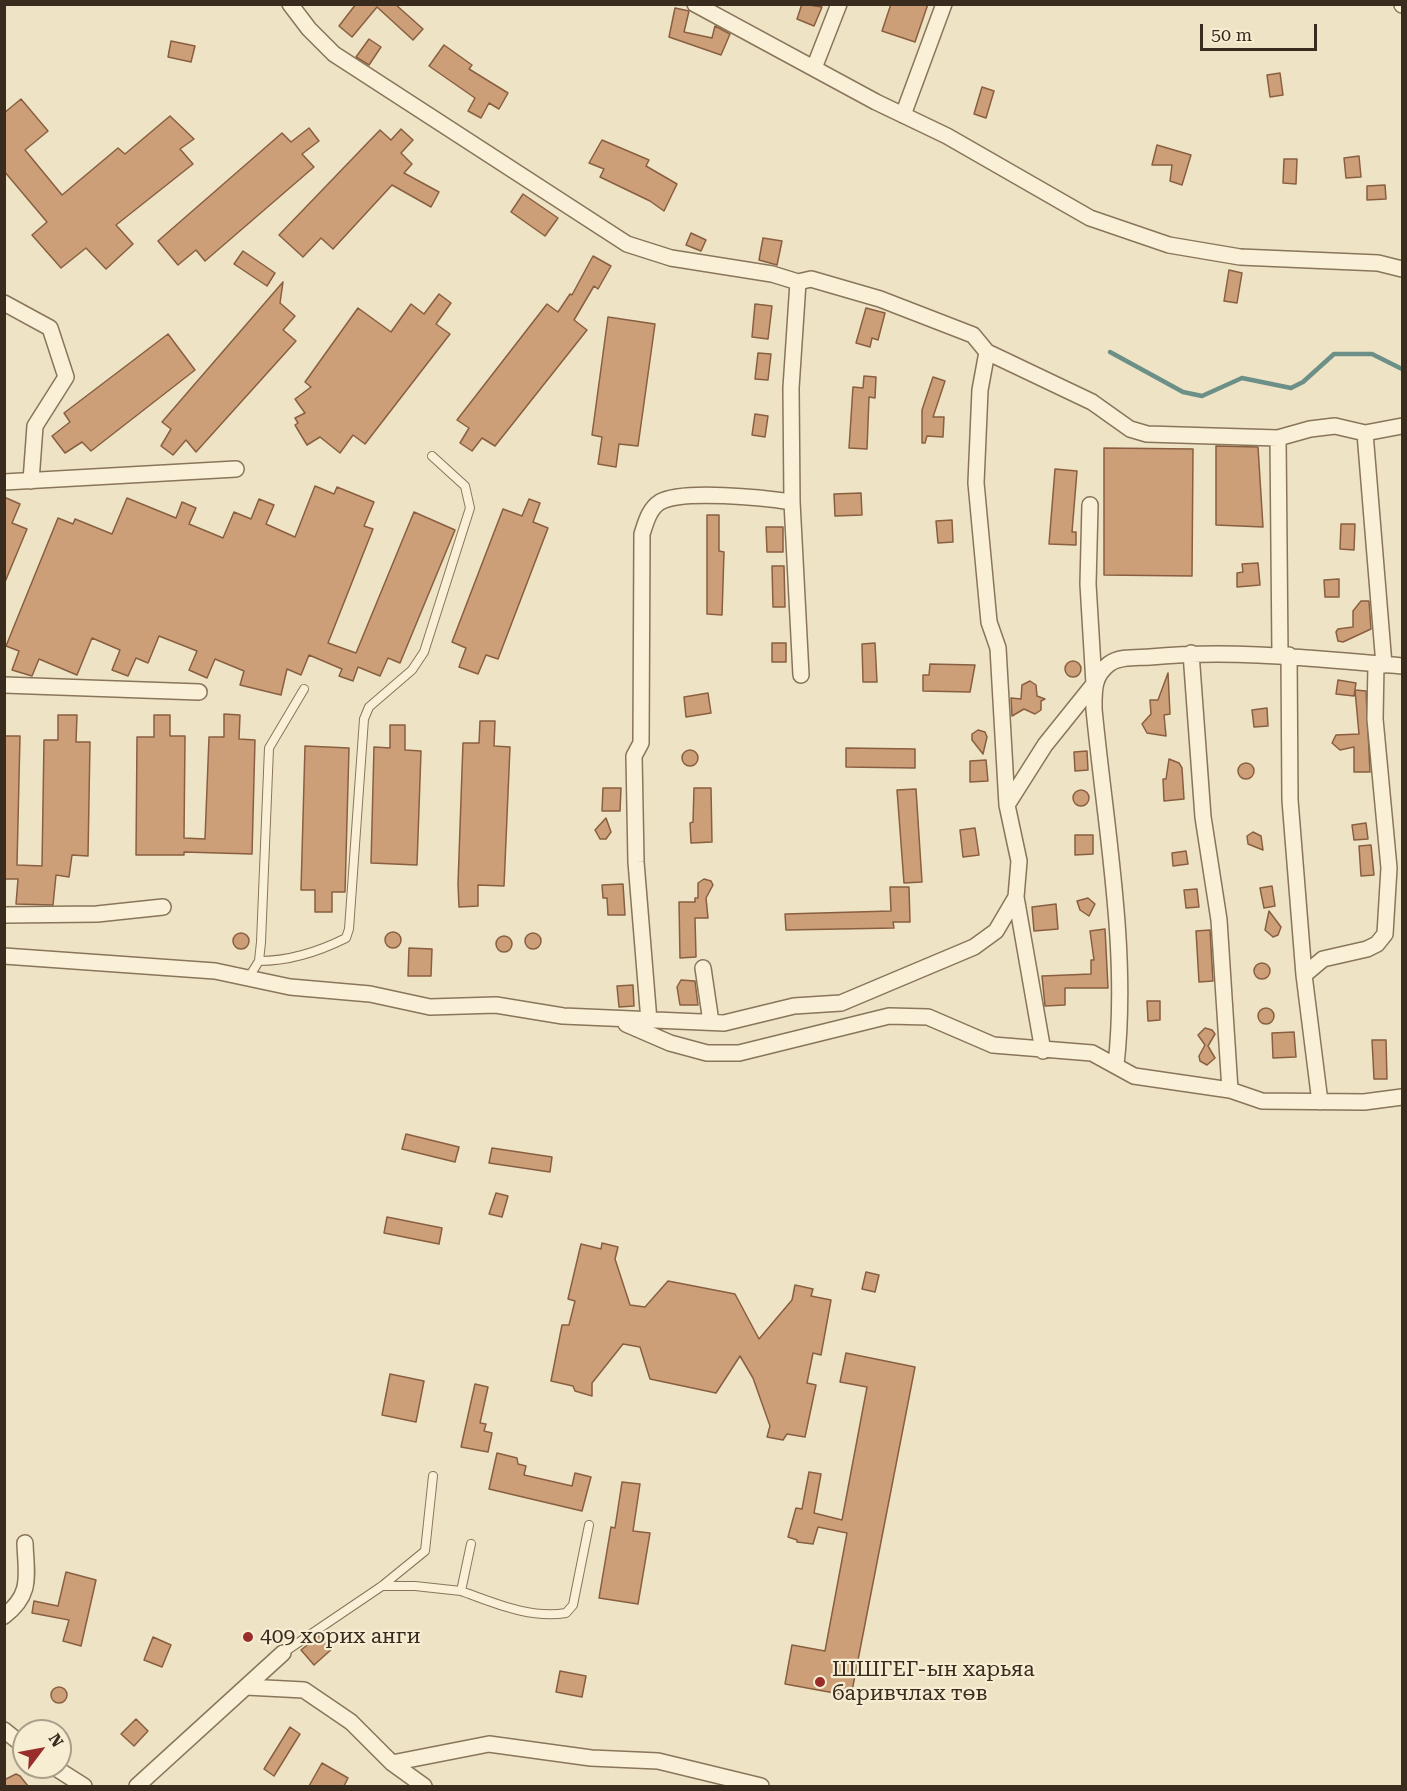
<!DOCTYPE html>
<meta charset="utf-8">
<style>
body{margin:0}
#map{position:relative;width:1407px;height:1791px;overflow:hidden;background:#eee3c4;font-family:"Roboto Serif",serif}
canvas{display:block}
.frame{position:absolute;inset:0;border:6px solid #392c1e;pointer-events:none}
.north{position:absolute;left:12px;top:1719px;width:60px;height:60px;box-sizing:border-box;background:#f6edd3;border:2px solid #aaa08b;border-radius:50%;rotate:58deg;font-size:16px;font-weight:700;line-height:24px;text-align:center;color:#392c1e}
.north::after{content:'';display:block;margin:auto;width:21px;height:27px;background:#982d2a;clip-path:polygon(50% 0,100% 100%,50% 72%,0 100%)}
.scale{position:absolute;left:1200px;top:24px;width:117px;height:27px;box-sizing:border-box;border:3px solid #392c1e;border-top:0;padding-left:8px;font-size:18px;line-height:21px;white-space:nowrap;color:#392c1e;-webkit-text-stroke:4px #f6edd3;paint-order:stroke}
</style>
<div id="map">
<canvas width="1407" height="1791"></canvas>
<div class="frame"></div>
<div class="north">N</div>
<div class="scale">50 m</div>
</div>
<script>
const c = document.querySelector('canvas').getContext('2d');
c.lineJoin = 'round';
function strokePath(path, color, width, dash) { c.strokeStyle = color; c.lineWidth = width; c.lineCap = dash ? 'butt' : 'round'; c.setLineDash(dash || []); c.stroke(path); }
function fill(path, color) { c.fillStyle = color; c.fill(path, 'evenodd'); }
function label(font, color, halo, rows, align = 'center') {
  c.font = font + ' "Roboto Serif",serif'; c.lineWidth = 4.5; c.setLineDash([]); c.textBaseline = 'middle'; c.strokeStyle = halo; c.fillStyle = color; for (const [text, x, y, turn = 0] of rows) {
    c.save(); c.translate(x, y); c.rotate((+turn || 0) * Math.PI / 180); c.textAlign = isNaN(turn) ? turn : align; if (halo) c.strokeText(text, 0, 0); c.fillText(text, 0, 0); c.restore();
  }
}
const stream = new Path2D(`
 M1110,352L1183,392L1202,396L1242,378L1291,388L1303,382L1334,354H1372L1402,369`);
const building = new Path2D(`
 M356,4H395L423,29L413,40L377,7L352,37L339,26Z
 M802,4L822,7L814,26L797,19Z
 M891,4H928L915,42L882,31Z
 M675,8L689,11L684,32L712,38L715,26L730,34L721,55L669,37Z
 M369,39L381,47L369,65L356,57Z
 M171,41L195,46L191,62L168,57Z
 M444,45L472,65L469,69L508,93L499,109L489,103L481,118L468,111L475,98L429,66Z
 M1280,73L1283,95L1270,97L1267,75Z
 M982,87L994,91L986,118L974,114Z
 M21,99L48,131L25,150L62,195L118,148L125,154L170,116L194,139L180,149L193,164L116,225L133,244L106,269L86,248L61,268L32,235L47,222L4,171V113Z
 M309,128L319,141L302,154L314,167L205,261L196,250L178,265L158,241L282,133L291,142Z
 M401,129L413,140L401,153L412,164L404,173L439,192L431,207L392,185L333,249L321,238L303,257L279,235L380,130L391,140Z
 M602,140L649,160L646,166L677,184L664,211L650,201L600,177L604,169L589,163Z
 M1157,145L1191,155L1182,185L1170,181L1172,165H1152Z
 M1359,156L1361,177L1346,178L1344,158Z
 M1284,159H1297L1296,184L1283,183Z
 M1385,185L1386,199L1367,200V186Z
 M523,194L558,218L545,236L511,212Z
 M691,233L706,240L701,251L686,245Z
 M763,238L782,241L777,265L759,260Z
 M243,251L275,273L267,286L234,264Z
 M593,256L611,266L598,289L594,286L574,320L587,330L495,446L482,438L472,451L460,443L469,428L457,420L547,304L558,312L570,294L572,295Z
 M1229,270L1242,273L1237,303L1224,301Z
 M283,282L280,303L295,316L283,330L296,341L196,452L186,440L173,455L161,446L171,429L162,422Z
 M439,294L451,303L436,324L450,334L365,444L353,435L340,453L320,437L307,445L295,425L298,423L295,418L305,413L295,399L311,387L305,382L358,308L391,332L411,304L424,314Z
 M755,304L772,306L768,339L752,337Z
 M866,308L885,313L878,340L872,338L870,347L856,343Z
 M608,317L655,324L638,446L619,444L616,467L598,464L602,437L592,435Z
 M168,334L195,370L91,451L82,442L65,453L52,436L70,422L64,413Z
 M758,353L771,354L768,380L755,379Z
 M864,376L876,377L875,398L869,397L867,449L849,448L853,387L863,388Z
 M933,377L945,381L933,417H944L943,437L927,436L925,443H922V410Z
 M755,414L768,416L765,437L752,435Z
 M1216,446L1258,447L1263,527L1216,525Z
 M1104,448L1193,449L1192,576L1104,575Z
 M1055,469L1077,471L1072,532H1076V545L1049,544Z
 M315,486L334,494L337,487L374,502L364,526L373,529L328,643L356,653L414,512L455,530L400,663L388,658L380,676L358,667L353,681L339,676L342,669L309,655L301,675L287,669L281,695L240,685L244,671L215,659L207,678L189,670L197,651L159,636L148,663L136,658L128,676L112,670L120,650L92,638L77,675L39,659L32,676L12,670L19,651L6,646L58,518L73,524L75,519L112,534L127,498L176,518L182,502L196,508L189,524L223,538L234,512L251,519L259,499L274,505L266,524L295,537Z
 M861,493L862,515L835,516L834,494Z
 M4,497L20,504L12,523L27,529L5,582Z
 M529,499L540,503L533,522L548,528L498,659L486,655L478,674L459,667L466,648L452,642L503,509L522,516Z
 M707,515H719V551L724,552L722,615L707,614Z
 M952,520L953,542L938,543L936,521Z
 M1341,524H1355L1354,550L1340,549Z
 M766,527H783V552H767Z
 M1258,563L1260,585L1237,587V573L1243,572L1242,564Z
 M772,566H784L785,607H773Z
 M1339,579V597H1325L1324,580Z
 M1361,601H1369L1371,629L1343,642L1338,641L1336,632L1338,629L1353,627V611Z
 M772,643H786V662H772Z
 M875,643L877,682H863L862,644Z
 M1065 669a8 8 0 1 1 16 0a8 8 0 1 1-16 0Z
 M930,664L975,665L970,692L923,691V675H929Z
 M1168,673L1170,714L1164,715L1166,736L1147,733L1142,724L1151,714L1150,700H1158Z
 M1338,680L1356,683L1354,696L1336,694Z
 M1030,681L1036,685L1037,696L1045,699L1041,701V710L1035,714L1024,709L1012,716L1011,698L1021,699L1022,685Z
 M1355,690L1366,691L1370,772H1354V747L1340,750L1332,743L1336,735L1359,734Z
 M708,693L711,713L686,717L684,697Z
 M1267,708L1268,726L1254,727L1252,710Z
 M224,714L240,715L239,739L255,740L252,854L184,852V855H136L137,737H154V715H170V736H185L184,838L205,839L209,737H224Z
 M58,715H77L76,742H90L88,856L72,855L69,877L56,875L53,905L16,904L18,879H4V736H20L17,865L42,866L44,740H58Z
 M480,721H495L494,746L510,747L504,886L478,885V906L459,907L458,884L463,743H479Z
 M390,725H405V750L421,751L417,865L371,863L374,747L390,748Z
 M978,730L985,732L987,737L983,754L972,740V734Z
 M305,746L349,748L345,892H332V912H315V890H301Z
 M846,748L915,749V768L846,767Z
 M682 758a8 8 0 1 1 16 0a8 8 0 1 1-16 0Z
 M1087,751L1088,770L1075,771L1074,752Z
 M1169,759L1179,763L1182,768L1184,799L1164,801L1163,779H1166Z
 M986,760L988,781L970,782V761Z
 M1238 771a8 8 0 1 1 16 0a8 8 0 1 1-16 0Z
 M603,788H621L620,811H602Z
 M694,788H711L712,842L691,843L690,823L693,822Z
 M916,789L922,882L904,883L897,790Z
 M1073 798a8 8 0 1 1 16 0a8 8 0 1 1-16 0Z
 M606,818L611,832L606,839H600L595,830Z
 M1366,823L1368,839L1354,840L1352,825Z
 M975,828L979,855L963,857L960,830Z
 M1253,832L1261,836L1263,850L1248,844L1247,836Z
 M1075,835H1093V854L1075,855Z
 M1371,845L1374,875L1361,876L1359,846Z
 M1186,851L1188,864L1173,866L1172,853Z
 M704,879L711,881L713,885L706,898L708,918H695L696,957L680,958L679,902H695V898H698V883Z
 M623,884L625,915H608L607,898H603L602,885Z
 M1272,886L1275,906L1264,908L1260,888Z
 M890,887H909L910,922H893L894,928L786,930L785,914L891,911Z
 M1197,889L1199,907L1186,908L1184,890Z
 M1088,898L1095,904L1089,916L1080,910L1077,901Z
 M1056,904L1058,929L1034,931L1032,907Z
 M1269,911L1281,927L1278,935L1273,937L1265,930Z
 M1105,929L1108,988H1065V1005L1045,1006L1042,976L1091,974V960H1094L1090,931Z
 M1210,930L1213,981L1199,982L1196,931Z
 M385 940a8 8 0 1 1 16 0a8 8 0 1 1-16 0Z
 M525 941a8 8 0 1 1 16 0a8 8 0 1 1-16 0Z
 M233 941a8 8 0 1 1 16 0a8 8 0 1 1-16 0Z
 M496 944a8 8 0 1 1 16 0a8 8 0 1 1-16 0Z
 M409,948L432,949L431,976H408Z
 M1254 971a8 8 0 1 1 16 0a8 8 0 1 1-16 0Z
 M681,980L695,981L698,1005H680L677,987Z
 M633,985L634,1006L619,1007L617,986Z
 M1147,1001H1160V1020L1148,1021Z
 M1258 1016a8 8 0 1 1 16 0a8 8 0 1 1-16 0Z
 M1205,1028L1212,1030L1215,1034L1208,1046L1215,1058L1207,1065L1200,1061L1199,1056L1205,1045L1198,1035Z
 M1294,1032L1296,1057L1273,1058L1272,1033Z
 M1372,1040H1386L1387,1079H1374Z
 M406,1134L459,1147L455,1162L402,1149Z
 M492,1148L552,1157L550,1172L489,1163Z
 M496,1193L508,1196L502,1217L489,1214Z
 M387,1217L442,1228L439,1244L384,1233Z
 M602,1243L618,1247L615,1259L630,1305L645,1307L668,1281L735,1294L759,1339L792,1300L795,1285L813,1289L811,1296L831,1300L821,1355L813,1353L807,1383L816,1385L805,1437L787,1434L783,1440L767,1437L770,1426L753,1378L740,1356L716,1393L650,1379L640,1347L623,1344L592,1383V1396L575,1391L573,1386L551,1381L562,1325H569L575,1301L568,1299L581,1244L601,1249Z
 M866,1272L879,1275L875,1292L862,1289Z
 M846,1353L915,1367L851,1696L785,1684L792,1645L825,1651L847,1533L818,1527L813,1544L797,1542V1540L788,1537L796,1508L802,1509L809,1472L821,1474L814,1513L842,1520L867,1387L840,1382Z
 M390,1374L424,1381L416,1422L382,1415Z
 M475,1384L488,1387L480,1423L486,1424L484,1431L492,1433L488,1452L461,1447Z
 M497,1453L517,1458L518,1464L526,1466L524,1475L572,1486L575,1473L591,1477L582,1511L489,1489Z
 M622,1482L640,1484L633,1531L650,1533L638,1604L599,1598L611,1527L615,1528Z
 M66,1572L96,1580L81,1646L63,1641L69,1620L32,1613L34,1601L58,1606Z
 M321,1634L333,1648L314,1665L301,1650Z
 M153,1637L171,1645L162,1667L144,1660Z
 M560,1671L586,1676L582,1697L556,1692Z
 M51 1695a8 8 0 1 1 16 0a8 8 0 1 1-16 0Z
 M136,1719L148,1731L134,1746L121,1734Z
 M290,1727L300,1734L274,1776L264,1769Z
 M322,1763L348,1778L344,1786H309Z
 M16,1774L20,1776L28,1786H4V1780Z`);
const lane = new Path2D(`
 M259,961C290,961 318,952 346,938L349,929L364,719L369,707L412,670L424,652L470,508L465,486L432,456
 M249,977L259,961L261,942L269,748L304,689
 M382,1586H415L461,1591L471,1544
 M461,1591C495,1603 530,1619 566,1613L573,1605L589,1525
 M283,1653L382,1586L425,1551L433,1476`);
const street = new Path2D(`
 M290,4L309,29L334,54L627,244L671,258L772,274L798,282L811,279L880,299L973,335L987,352L1092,402L1130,429L1147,434L1278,438L1310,429L1335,426L1365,433L1402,426
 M695,4L876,102L947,136L1090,218L1169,245L1240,257L1378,263L1402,269
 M1402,4V5
 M814,68L839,4
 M903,115L944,4
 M798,282L791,388L792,502L801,675
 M4,303L50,328L66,377L35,426L31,481
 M1365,433L1384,665
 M1278,438L1280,655
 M4,482L236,469
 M1191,653L1203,817L1219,920L1230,1090
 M1289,655L1290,800L1304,975L1320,1102
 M4,685L199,692
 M1007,805L1045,745L1094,684L1088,584L1090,505
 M1016,897L1043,1051
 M4,915L97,914L163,907
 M4,956L215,971L290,987L370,994L430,1007L496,1005L563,1016L724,1023L794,1006L841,1003L974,947L996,931L1016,897L1019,861L1007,805L998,648L989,622L976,483L980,390L987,352
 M703,968L711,1022
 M1304,975L1323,959L1367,949L1377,944L1385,934L1389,868L1375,719L1376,664
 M649,1021L636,862L634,756L641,743L642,534C646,522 649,509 660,502C682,489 765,498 792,502
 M626,1024L670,1043L707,1053H739L889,1016L928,1017L993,1045L1092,1053L1134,1076L1230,1090L1262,1101L1364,1102L1402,1097
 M1116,1065C1129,949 1105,825 1094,709C1094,691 1093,676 1109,664C1120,656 1137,658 1150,657C1235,649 1318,659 1402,666
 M4,1616C33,1594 26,1575 25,1543
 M246,1687L304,1690L351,1722L392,1763L424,1786
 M4,1730L24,1746
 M392,1763L489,1744L591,1758L658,1761L761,1786
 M54,1767L84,1786
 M137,1786L283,1653`);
const markers = [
 [248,1637,6,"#982d2a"],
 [820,1682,6,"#982d2a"]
];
const poiNames = [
 ["409 хорих анги",260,1637],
 ["ШШГЕГ-ын харьяа",832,1670],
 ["баривчлах төв",832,1694]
];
strokePath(stream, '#6c9088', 4.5);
fill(building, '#cd9f79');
strokePath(building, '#885f40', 1.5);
strokePath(lane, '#89755a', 10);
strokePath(street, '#89755a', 18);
strokePath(lane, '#f9f0d7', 8);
strokePath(street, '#f9f0d7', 15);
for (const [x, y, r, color] of markers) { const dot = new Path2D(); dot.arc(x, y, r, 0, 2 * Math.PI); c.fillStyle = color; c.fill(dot); strokePath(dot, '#f6edd3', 2); }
label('21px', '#392c1e', '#f6edd3', poiNames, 'left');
</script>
